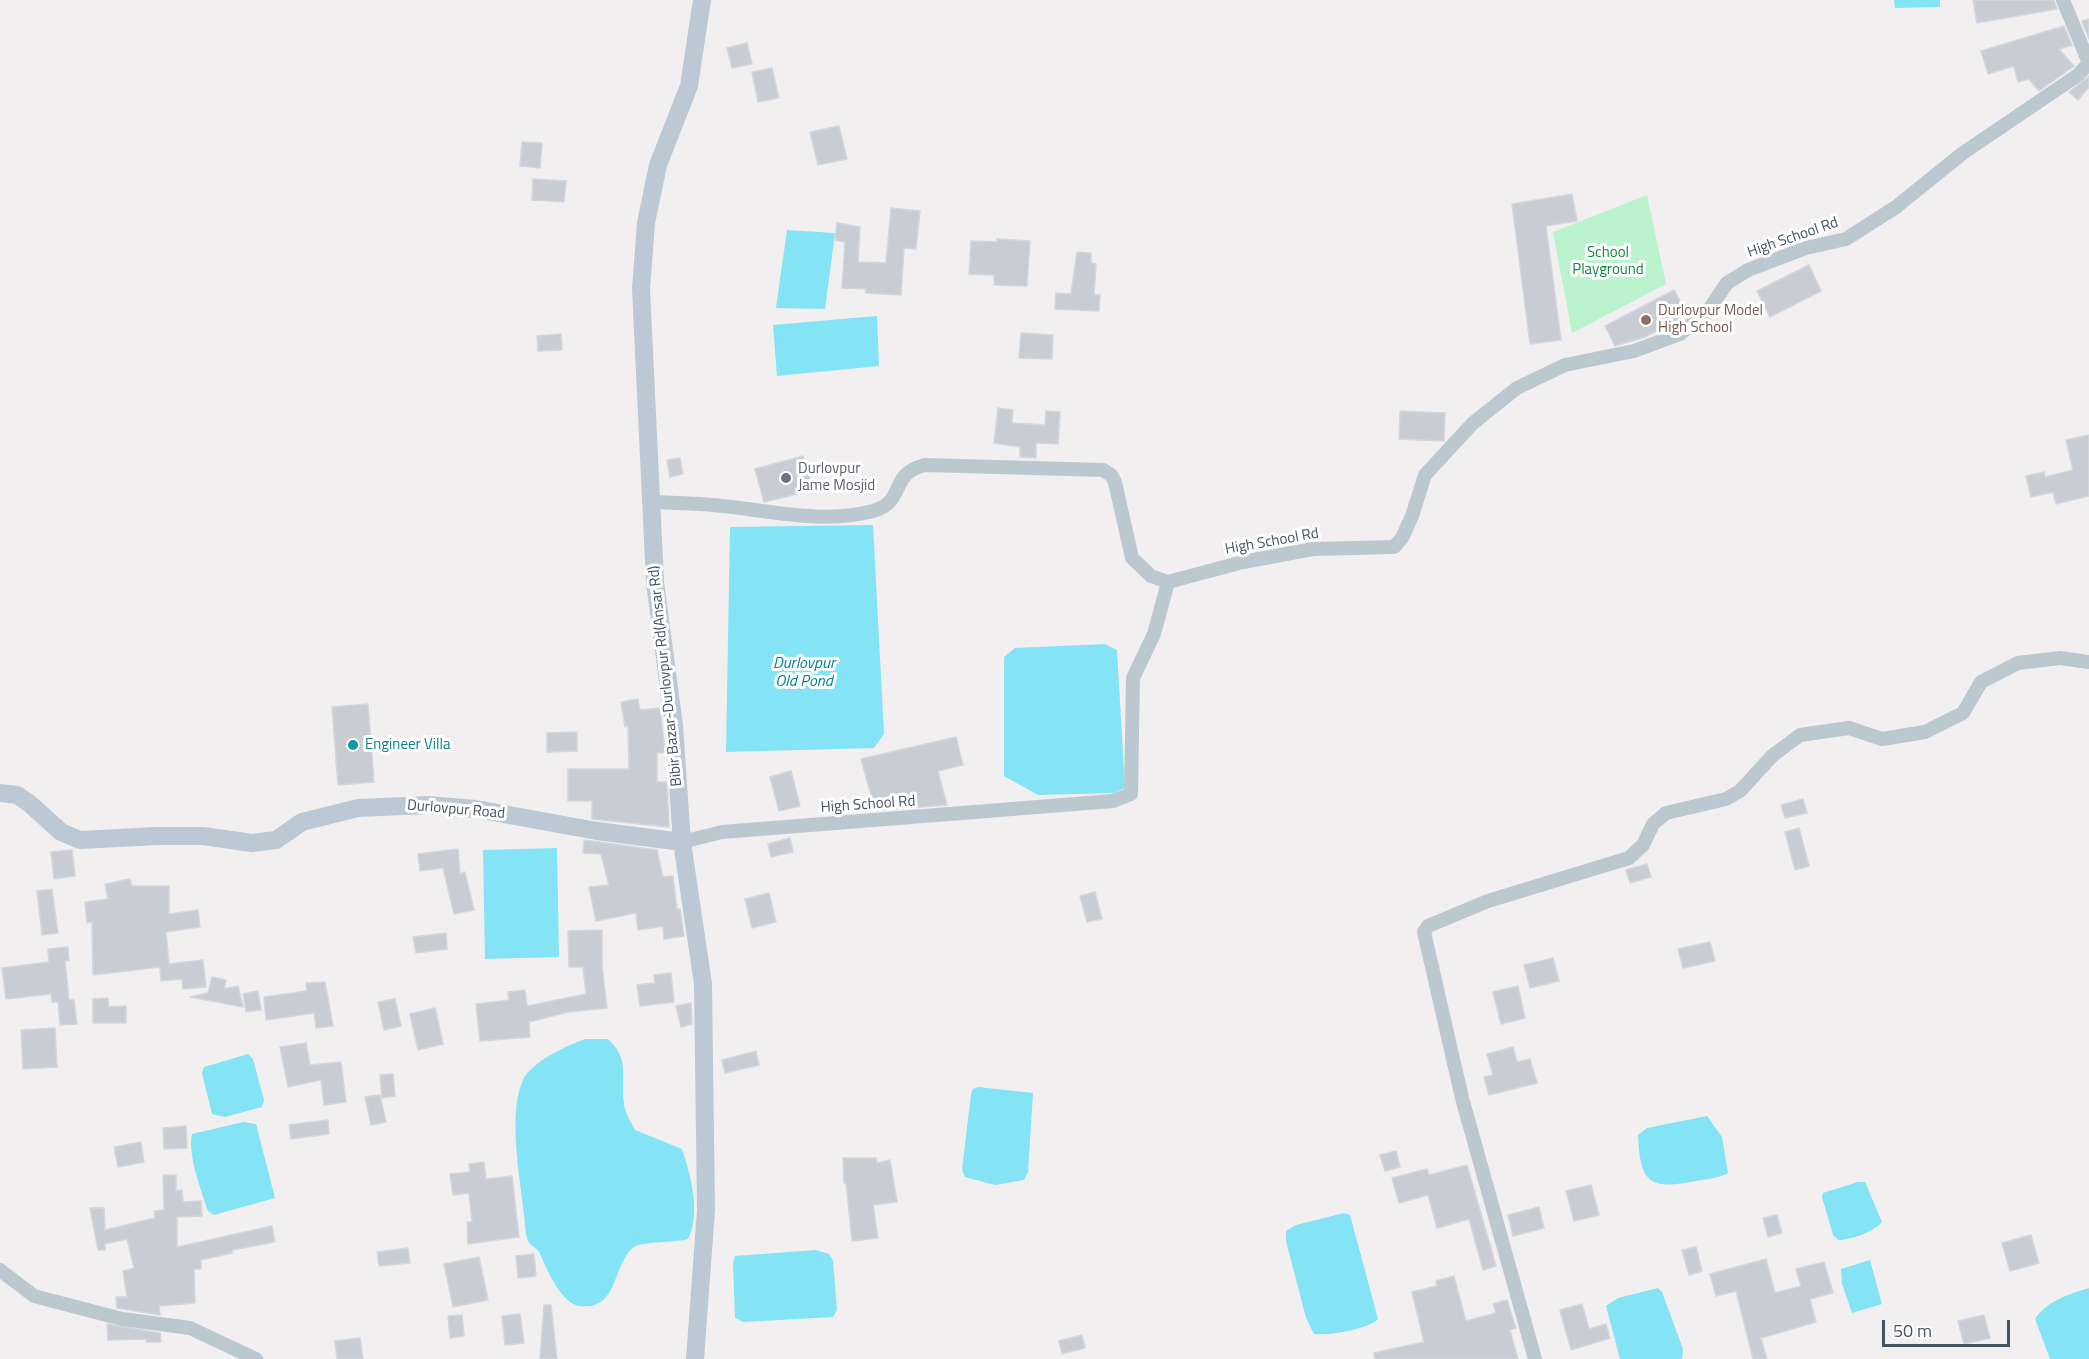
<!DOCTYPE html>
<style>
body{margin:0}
#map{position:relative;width:2089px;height:1359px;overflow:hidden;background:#f2eff0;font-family:"Titillium Web",sans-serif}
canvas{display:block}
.scale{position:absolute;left:1882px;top:1320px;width:128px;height:27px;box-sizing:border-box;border:3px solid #46545f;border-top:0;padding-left:8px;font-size:18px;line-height:21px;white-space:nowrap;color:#46545f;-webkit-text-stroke:4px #fff;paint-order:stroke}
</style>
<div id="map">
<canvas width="2089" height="1359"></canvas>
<div class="scale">50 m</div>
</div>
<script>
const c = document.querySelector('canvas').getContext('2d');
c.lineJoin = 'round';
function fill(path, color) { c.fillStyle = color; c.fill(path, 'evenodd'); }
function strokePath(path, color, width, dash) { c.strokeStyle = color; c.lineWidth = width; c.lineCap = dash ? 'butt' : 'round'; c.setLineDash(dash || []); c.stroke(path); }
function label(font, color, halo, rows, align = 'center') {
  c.font = font + ' "Titillium Web",sans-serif'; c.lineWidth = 6; c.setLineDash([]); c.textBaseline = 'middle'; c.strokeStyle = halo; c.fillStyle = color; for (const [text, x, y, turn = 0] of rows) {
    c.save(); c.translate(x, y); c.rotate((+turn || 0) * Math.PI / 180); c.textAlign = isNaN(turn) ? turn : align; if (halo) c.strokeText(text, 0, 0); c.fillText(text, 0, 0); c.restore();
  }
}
const green = new Path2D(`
 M1647,195L1666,284L1572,333L1553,232Z`);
const water = new Path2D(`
 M1894,0H1940V7L1895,8Z
 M787,230L835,233L825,309L776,308Z
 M877,316L879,366L777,376L773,325Z
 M873,525L884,734L874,748L726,752L730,527Z
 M1105,644L1117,650L1125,788L1114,793L1038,795L1004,776V657L1015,648Z
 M557,848L559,957L485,959L483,850Z
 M585,1039H608C631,1060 620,1077 624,1104C625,1113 631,1122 635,1130L682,1149C691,1176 701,1213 688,1239C675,1243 643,1241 634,1247C612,1264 619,1311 580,1306C561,1304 547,1269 540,1254C538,1248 530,1246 528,1241C525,1233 525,1222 524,1214C520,1178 507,1110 524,1078C535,1060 566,1046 585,1039Z
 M248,1054L253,1059L264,1100L262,1107L225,1117L212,1114L202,1073L204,1067Z
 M978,1087L1033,1093L1028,1172L1024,1180L995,1185L965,1177L962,1170L971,1094L973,1089Z
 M1707,1116L1722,1137L1728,1173C1720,1178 1706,1179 1696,1181C1650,1190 1640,1184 1638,1135L1647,1128Z
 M243,1122L256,1124L275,1198L214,1215L208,1211C202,1193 187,1153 192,1134Z
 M1858,1182H1865L1882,1222C1873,1232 1851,1240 1838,1240L1833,1235L1822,1197L1823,1193Z
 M1344,1213L1350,1215L1378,1319C1369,1329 1328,1336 1314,1334L1306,1318L1286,1241V1231L1296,1225Z
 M816,1250L829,1254L833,1260L837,1310L833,1317L743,1322L735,1318L733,1264L735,1256Z
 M1870,1260L1882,1304L1852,1313L1842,1284L1841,1269Z
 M1658,1288L1662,1292L1683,1349L1682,1359H1620L1606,1306L1618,1298Z
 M2089,1288V1359H2050L2035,1319C2047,1301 2069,1294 2089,1288Z`);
const building = new Path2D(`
 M1973,0H2054L2057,9L1977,23Z
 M2089,19V39L2082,21Z
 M2064,26L2072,45L2059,49L2074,66L2039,91L2029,79L2018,82L2014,66L1988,74L1981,51Z
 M747,43L752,64L732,68L727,48Z
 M772,68L779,98L758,102L752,72Z
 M2089,76V87L2078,100L2069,92Z
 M839,126L847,159L818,165L810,132Z
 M522,142L542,143L540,168L520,166Z
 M533,179L566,181L564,202L532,200Z
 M1572,194L1577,221L1546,226L1561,340L1530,344L1512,204Z
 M891,208L920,211L916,249L904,248L901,295L866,293V289L842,288L845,242L835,240L837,223L860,227L858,262L886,263Z
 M997,239L1030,241L1027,286L994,285V275L969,274L971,241L997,242Z
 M1077,252L1091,253V263L1096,264L1094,295H1100L1099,311L1055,309L1056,293L1071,294Z
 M1809,265L1821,291L1770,317L1757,291Z
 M1674,290L1688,315L1645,337L1615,346L1605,326Z
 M1021,333L1053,335L1052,359L1019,358Z
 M561,334L562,350L538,351L537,336Z
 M998,408L1013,410L1012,423L1045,425L1046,411L1060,412L1058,444L1036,443V458L1020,457V447L994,443Z
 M1400,411L1445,413L1444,441L1399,439Z
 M2089,435V496L2056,504L2053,492L2031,497L2026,476L2044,472L2045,477L2073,470L2066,440Z
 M803,456L813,490L764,502L755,469Z
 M680,458L683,474L670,477L667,460Z
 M638,699L640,710L660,708L665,752L657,753V782H667L669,827L592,819V801H568V769H629L628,726L625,727L621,702Z
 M368,704L374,782L338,785L332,707Z
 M577,732V751L547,752V733Z
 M956,737L963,765L938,771L947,805L867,811L865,801L872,799L861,759Z
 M791,771L800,806L779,811L770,777Z
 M1803,799L1807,813L1785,818L1781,805Z
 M1799,828L1809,866L1795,870L1785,832Z
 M790,838L793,852L771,857L768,844Z
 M584,840L657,850L663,877L673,876L677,909H680L684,936L664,939L663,926L638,930L636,913L596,921L589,887L609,885L601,854L583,853Z
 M458,849L460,874L465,872L474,910L454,914L443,868L420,871L418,854Z
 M72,850L75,876L54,879L51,852Z
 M1647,864L1651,877L1630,883L1626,870Z
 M130,879L132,886H169V914L198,910L200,927L166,932L169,964L203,960L206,987L183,989L182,979L161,981L160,967L93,975L92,922L87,923L85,902L108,899L105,884Z
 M52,889L58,933L42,935L37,891Z
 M1095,892L1102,919L1087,922L1080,896Z
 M769,893L776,922L752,928L745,899Z
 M602,930V966L607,1008L568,1012L529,1022L530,1037L480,1041L476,1004L509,1000L508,992L525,990L527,1006L586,994L583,967H569L568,931Z
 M446,933L447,949L416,953L413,937Z
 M1710,942L1715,961L1683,968L1678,949Z
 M68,947L69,960L65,961L69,1000H74L77,1024L60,1025L58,1002H52L51,994L6,999L2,968L49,962L48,949Z
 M1553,958L1559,981L1530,988L1524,965Z
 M671,973L674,1002L640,1006L637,985L655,983L654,975Z
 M212,977L226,980L224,989L238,986L243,1007L190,997L208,993Z
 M325,982L333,1026L316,1028L314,1013L266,1020L264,997L307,991L306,983Z
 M1518,986L1525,1018L1501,1024L1493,992Z
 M258,991L261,1010L246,1012L243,994Z
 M108,998L109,1007L126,1006V1023H93V999Z
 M395,999L401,1026L384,1030L378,1002Z
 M691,1003L692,1024L681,1027L676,1006Z
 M435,1008L443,1044L418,1050L410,1014Z
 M55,1028L57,1067L23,1069L21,1030Z
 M306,1043L310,1065L341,1062L346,1102L324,1105L321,1080L288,1087L280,1047Z
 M1513,1047L1517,1062L1530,1059L1537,1083L1489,1095L1484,1077L1493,1075L1487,1054Z
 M756,1051L759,1065L725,1073L722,1060Z
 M393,1074L395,1096L382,1098L380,1075Z
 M380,1095L386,1122L371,1125L365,1097Z
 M328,1120L329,1134L291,1139L289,1125Z
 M186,1126L187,1148L164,1149L163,1128Z
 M141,1142L144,1162L118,1167L114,1147Z
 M1396,1151L1400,1167L1385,1171L1380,1155Z
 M843,1158H876L877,1163L890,1160L897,1202L873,1205L878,1238L852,1241L846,1183H844Z
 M484,1162L486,1179L512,1176L519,1237L468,1244L467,1222H472L469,1193L453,1195L450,1174L470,1172L469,1164Z
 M1467,1165L1496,1266L1483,1270L1469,1219L1437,1228L1428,1195L1399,1203L1392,1178L1427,1169L1429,1175Z
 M163,1175H176V1191L182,1190L183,1202L201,1201L202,1216L177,1217V1247L272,1226L275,1242L232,1250V1253L201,1260V1269H194L195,1303L159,1306L160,1315L117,1308L116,1297H127L123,1271L134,1268L127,1239L105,1244V1250H98L90,1208H104L105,1230L155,1218L154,1211L164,1210Z
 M1591,1185L1599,1215L1574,1221L1566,1191Z
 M1539,1207L1544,1228L1513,1236L1508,1215Z
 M1777,1215L1782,1233L1768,1237L1763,1218Z
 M2031,1235L2039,1263L2010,1271L2002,1243Z
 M1696,1247L1702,1271L1689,1275L1682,1250Z
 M408,1248L410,1263L379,1266L377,1252Z
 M534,1254L536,1276L518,1278L516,1256Z
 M479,1257L488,1300L453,1307L444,1264Z
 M1766,1259L1775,1293L1801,1286L1796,1269L1824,1262L1833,1293L1810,1299L1816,1322L1761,1338L1767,1359H1753L1736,1291L1716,1296L1710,1274Z
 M1454,1276L1466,1321L1496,1313L1493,1304L1507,1300L1516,1328L1510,1330L1518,1359H1375L1374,1353L1424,1342L1412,1292L1437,1286L1436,1281Z
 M1582,1304L1589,1329L1606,1324L1610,1338L1571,1350L1560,1310Z
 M544,1305H551L557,1359H540Z
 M520,1314L524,1343L505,1345L502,1316Z
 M462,1315L464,1336L450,1338L448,1316Z
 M1984,1315L1990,1338L1964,1344L1958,1321Z
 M107,1324L160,1333L161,1342H146V1339L108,1340Z
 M1082,1335L1085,1348L1062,1354L1059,1341Z
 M360,1338L363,1359H337L335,1341Z`);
const street = new Path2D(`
 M2063,0L2089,63
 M652,502C672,503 692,503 712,505C764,509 822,525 873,511C907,501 888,474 925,465L1103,470L1111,475L1115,482L1132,558L1151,576L1168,582
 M682,842L722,832L1113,801L1131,794L1133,678L1154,634L1168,582L1243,562L1313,549L1394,547L1402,538L1412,516L1425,475L1473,423L1517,388L1565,365L1634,351L1680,334L1708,311L1727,283L1748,270L1806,248L1846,239L1896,207L1963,153L2078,75L2089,63
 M0,1270L34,1296L122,1319L190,1328L256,1359
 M1535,1359L1462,1098L1424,932L1428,926L1488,901L1629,858L1643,845L1653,824L1666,813L1726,799L1740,791L1772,756L1800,735L1849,728L1882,739L1925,732L1963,713L1981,682L2018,663L2060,658L2089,662`);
const secondary = new Path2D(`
 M0,793L17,795L29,803L61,832L80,840L157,836H203L252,843L276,840L302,822L358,808L428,805L476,809L597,831L682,842
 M695,1359L706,1210L703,984L682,842L674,726L655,582L641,289L646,223L658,165L689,86L702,0`);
const markers = [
 [1646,320,6,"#8d6e63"],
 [786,478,6,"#6b7280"],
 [353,745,6,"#0f9aa8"]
];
const streetNames = [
 ["High School Rd",1793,238,-19],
 ["High School Rd",1272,542,-10],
 ["Bibir Bazar-Durlovpur Rd(Ansar Rd)",666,676,-96],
 ["High School Rd",868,805,-4],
 ["Durlovpur Road",456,810,5]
];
const parkNames = [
 ["School",1608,253],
 ["Playground",1608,270]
];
const educationNames = [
 ["Durlovpur Model",1658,311],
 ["High School",1658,328]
];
const worshipNames = [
 ["Durlovpur",798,469],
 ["Jame Mosjid",798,486]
];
const cultureNames = [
 ["Engineer Villa",365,745]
];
const waterNames = [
 ["Durlovpur",804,664],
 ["Old Pond",804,682]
];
fill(green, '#baf3cd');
fill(water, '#84e3f4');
fill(building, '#c9cdd3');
strokePath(building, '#d3d6dc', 1.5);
strokePath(street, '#bcc8d0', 14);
strokePath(secondary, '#bcc9d5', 18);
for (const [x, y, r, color] of markers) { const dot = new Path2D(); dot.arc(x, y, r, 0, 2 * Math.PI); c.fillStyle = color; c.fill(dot); strokePath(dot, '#fff', 2); }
label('15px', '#46545f', '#fff', streetNames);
label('15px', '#0f8844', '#fff', parkNames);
label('15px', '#785e54', '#fff', educationNames, 'left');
label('15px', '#5b616d', '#fff', worshipNames, 'left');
label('15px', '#0d838f', '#fff', cultureNames, 'left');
label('italic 16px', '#038097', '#fff', waterNames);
</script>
